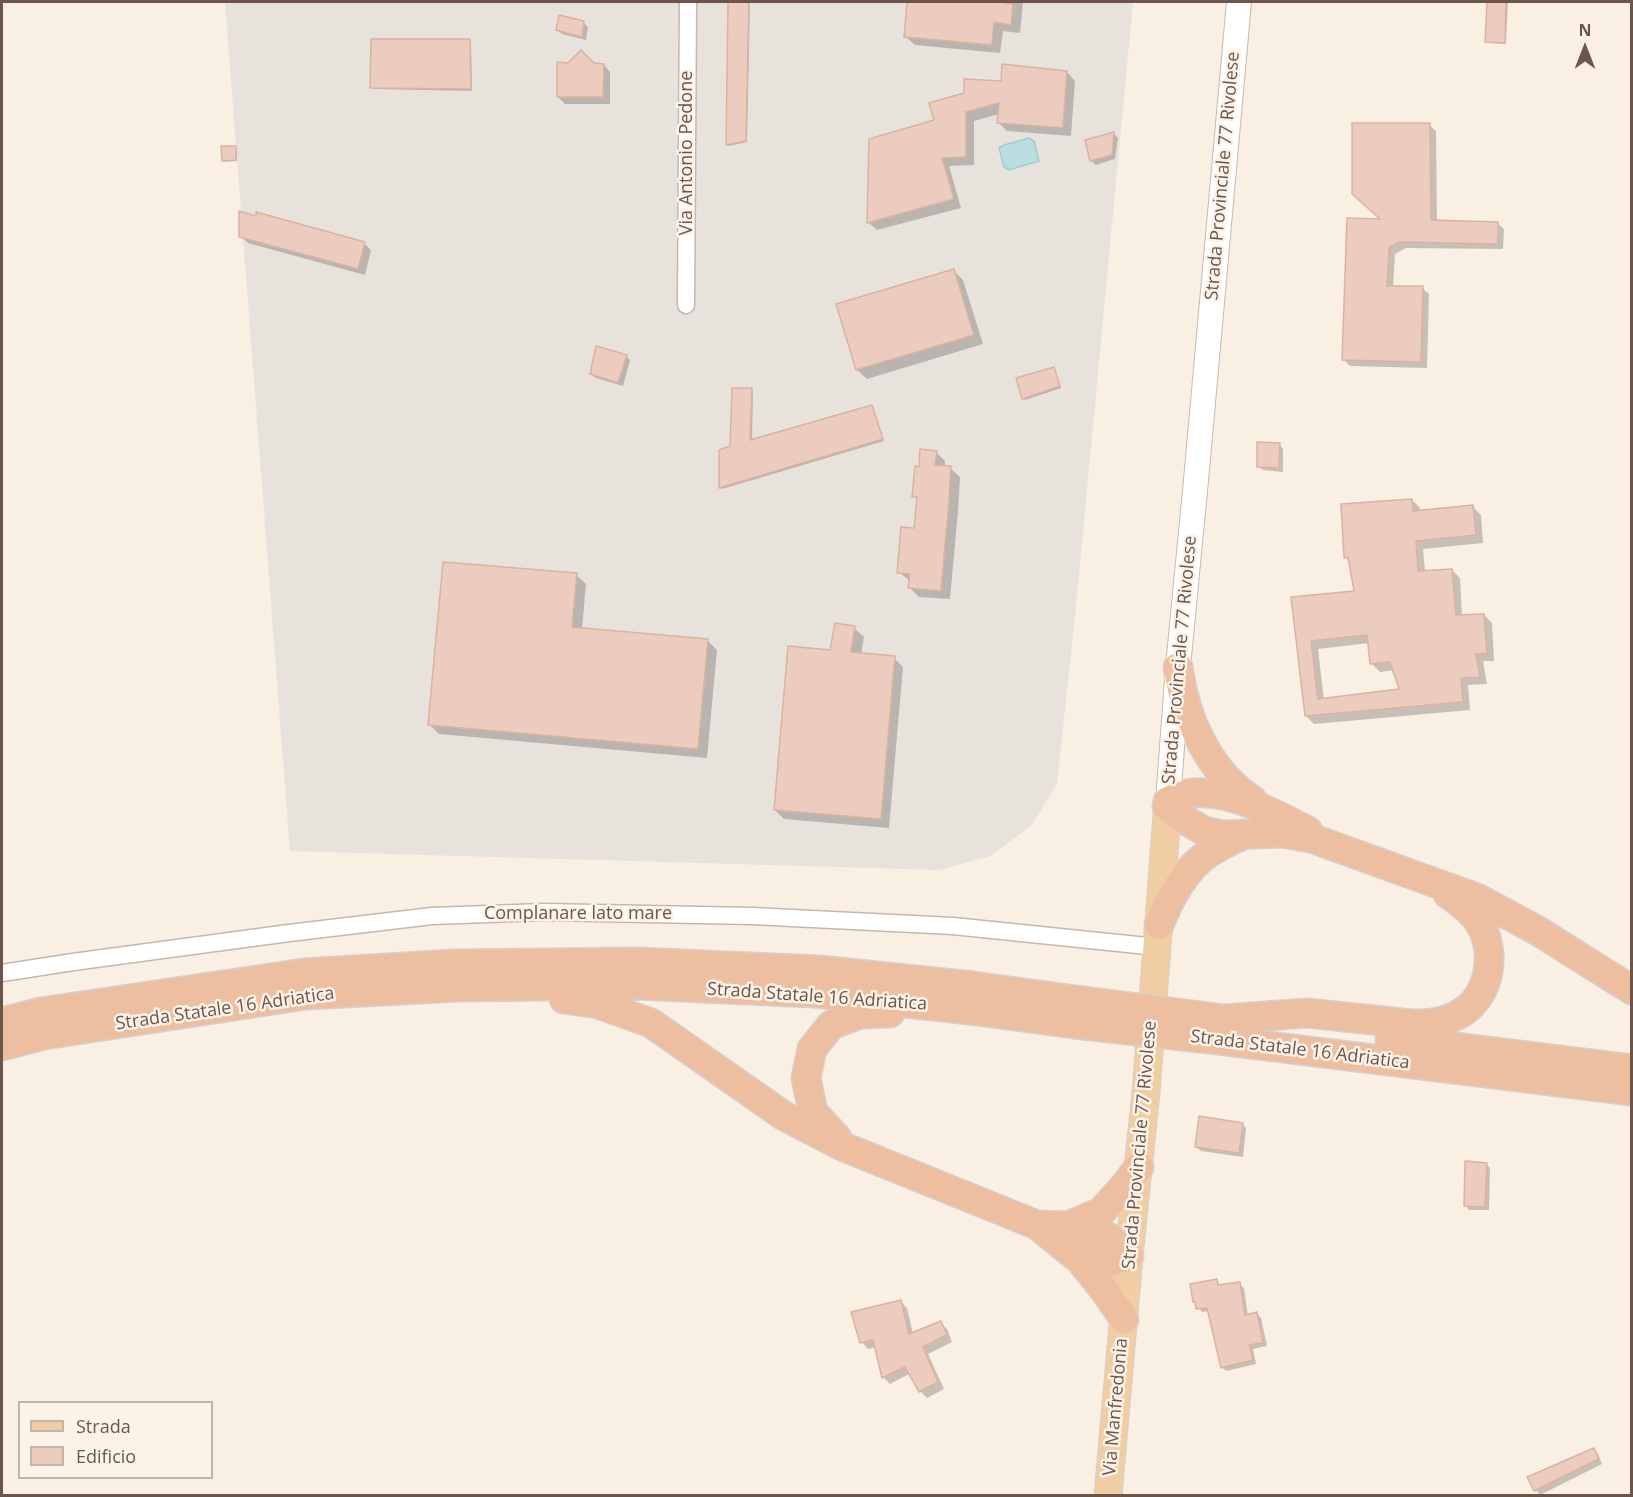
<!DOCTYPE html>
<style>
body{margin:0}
#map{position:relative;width:1633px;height:1497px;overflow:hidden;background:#f9efe3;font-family:"Open Sans",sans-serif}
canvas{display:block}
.frame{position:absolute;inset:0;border:3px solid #6d554c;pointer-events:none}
.legend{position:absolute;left:18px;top:1401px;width:195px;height:78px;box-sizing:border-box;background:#fcf3e8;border:2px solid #c3b4aa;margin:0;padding:8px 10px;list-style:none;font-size:18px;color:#6d554c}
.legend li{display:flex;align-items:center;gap:12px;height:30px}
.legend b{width:30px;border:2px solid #c3b4aa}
.north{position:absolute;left:1555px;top:18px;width:60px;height:60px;-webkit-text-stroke:4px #fcf3e8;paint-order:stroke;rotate:0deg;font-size:16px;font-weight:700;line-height:24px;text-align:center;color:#6d554c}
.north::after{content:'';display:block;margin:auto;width:21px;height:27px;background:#6d554c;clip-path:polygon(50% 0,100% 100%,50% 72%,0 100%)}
</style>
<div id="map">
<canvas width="1633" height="1497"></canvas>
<div class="frame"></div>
<ul class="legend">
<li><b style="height:8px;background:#f0cda2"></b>Strada</li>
<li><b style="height:16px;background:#ebccbe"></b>Edificio</li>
</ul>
<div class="north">N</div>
</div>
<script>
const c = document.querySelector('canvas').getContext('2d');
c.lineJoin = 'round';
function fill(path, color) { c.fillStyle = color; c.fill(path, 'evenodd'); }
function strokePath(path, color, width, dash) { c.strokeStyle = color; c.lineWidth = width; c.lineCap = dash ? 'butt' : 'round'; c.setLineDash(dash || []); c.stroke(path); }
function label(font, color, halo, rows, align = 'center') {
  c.font = font + ' "Open Sans",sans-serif'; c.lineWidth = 5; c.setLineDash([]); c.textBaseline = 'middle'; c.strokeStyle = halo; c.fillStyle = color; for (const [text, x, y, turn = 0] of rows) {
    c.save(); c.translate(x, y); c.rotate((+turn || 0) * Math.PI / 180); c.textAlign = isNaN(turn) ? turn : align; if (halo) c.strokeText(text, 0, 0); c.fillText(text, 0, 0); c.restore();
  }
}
const industrial = new Path2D(`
 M225,2H1133L1075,616L1057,784L1031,826L990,856L940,870L290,851Z`);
const water = new Path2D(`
 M1029,138L1034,141L1039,161L1009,170L1004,167L999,148L1004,145Z`);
const shadow = new Path2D(`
 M730,2H750L747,142L729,146L727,145Z
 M908,2H1023L1020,33L1003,31L1000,53L915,45L905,36Z
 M1489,2H1508L1506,44L1488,43L1487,41Z
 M584,23L588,27L586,40L562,34L558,30Z
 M470,41L471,43L472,91L373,89L371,88Z
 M594,65H604L610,72V104H565L558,97Z
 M1067,72L1075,81L1071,136L1007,131L998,122L999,114L974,121V165L949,166L961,208L877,230L868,222L936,121L1002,83Z
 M1429,125L1436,131L1437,222L1497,223L1504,229L1503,249L1406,248L1395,254L1393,287L1422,288L1429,294L1427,368L1350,366L1344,360L1383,221Z
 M1114,134L1118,138L1115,159L1096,165L1091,161Z
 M235,148L237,150V161L225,162L223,160Z
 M241,236L365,244L371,250L365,275L248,243Z
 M954,271L963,280L983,344L867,379L857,370Z
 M626,356L630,360L623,386L596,378L591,374Z
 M1054,368L1061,388L1025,400L1023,398Z
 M751,390L753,392L752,442L871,406L873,408L884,441L722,489L720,487Z
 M1279,444L1283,449V472L1263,470L1258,466Z
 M936,452L945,461V467L950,468L960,477L958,511L950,599L919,597L910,588L911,582L899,572L916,530L918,500L914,496L921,468Z
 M1412,500L1420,508V512L1473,507L1481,515L1483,543L1423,549L1425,572L1452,570L1460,578L1462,616L1484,615L1492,623L1494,661H1483L1487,684L1468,685L1470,710L1314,724L1306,716L1292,598L1355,592L1350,562L1345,557ZM1369,643L1372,664L1380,672L1394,670L1401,691L1324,700L1318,649Z
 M576,575L586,584L582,629L708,641L717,650L707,758L439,734L430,725Z
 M854,628L864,637L861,655L894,658L903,667L889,828L784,819L775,810L831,652Z
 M1242,1124L1246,1128L1243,1157L1201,1151L1196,1147Z
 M1486,1164L1490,1168L1489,1210H1469L1465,1205Z
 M1216,1281L1220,1285L1239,1284L1244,1288L1248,1316L1257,1314L1261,1318L1267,1346L1253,1349L1256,1364L1226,1371L1222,1367L1209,1311L1202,1312L1194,1301Z
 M901,1302L907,1308L913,1334L940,1323L947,1329L952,1342L928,1354L944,1389L927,1398L920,1391L911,1373L890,1384L884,1378L876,1347L868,1349L862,1342Z
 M1593,1450L1598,1454L1602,1464L1540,1495L1536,1490L1529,1478Z`);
const building = new Path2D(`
 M728,2H749L746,141L726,145Z
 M907,2H997L1013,4L1011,25L994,22L992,45L904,37Z
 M1487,2H1506L1505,43L1485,42Z
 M559,15L584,21L582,37L556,30Z
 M371,39H470L471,89L370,88Z
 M581,50L594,63L604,64L603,97H557V62L568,63Z
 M1002,64L1067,71L1063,128L997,123L999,103L966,112V157L942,158L954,199L867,223L869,139L934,120L929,103L964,93V79L1001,81Z
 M1352,123H1430L1431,220L1498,222V244L1399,242L1389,248L1387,286H1423L1421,362L1342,360L1347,218L1380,219L1352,194Z
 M1114,132L1112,155L1090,161L1085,140Z
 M221,146H236V160L222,161Z
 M239,211L256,216V212L365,242L358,269L239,237Z
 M954,269L974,335L856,370L836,304Z
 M596,346L627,355L618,383L590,374Z
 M1054,367L1060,386L1022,399L1016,378Z
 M732,388H752L750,440L872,405L883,439L719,488V450L730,446Z
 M1257,442L1280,443L1279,468L1257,467Z
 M920,449L937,451L935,465L951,466L949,501L941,591L908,588L910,574L897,573L901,527L914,528L917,497H912L915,466L919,467Z
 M1412,499L1413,511L1473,505L1476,535L1416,541L1418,571L1452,569L1456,615L1484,614L1487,653L1476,654L1480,677L1461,678L1463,702L1305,716L1291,597L1354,591L1348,557L1344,558L1341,504ZM1367,635L1370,664L1390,662L1399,689L1318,699L1311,641Z
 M443,562L577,573L572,627L708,639L698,749L428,725Z
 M835,623L855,626L851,652L895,656L881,819L774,810L788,646L830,650Z
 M1199,1116L1243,1123L1239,1153L1195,1147Z
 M1465,1161L1487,1163L1485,1207L1464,1206Z
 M1217,1279L1218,1285L1240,1282L1245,1315L1257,1312L1263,1343L1249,1345L1253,1360L1221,1368L1207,1308L1196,1309L1195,1302H1193L1190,1284Z
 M901,1300L909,1334L941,1321L947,1335L923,1347L938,1382L919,1392L905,1367L882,1378L873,1340L860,1343L851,1312Z
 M1594,1448L1599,1459L1534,1491L1527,1477Z`);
const minor = new Path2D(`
 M686,305L688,2
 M2,973L73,962L289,933L432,916L543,912L752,916L953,926L1157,947`);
const secondary = new Path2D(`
 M1168,801L1178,667L1196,480L1239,2`);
const primary = new Path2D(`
 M1108,1496L1129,1256L1146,1092L1168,801`);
const trunk = new Path2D(`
 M1178,667C1185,718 1208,771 1252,800
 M1168,801C1177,797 1185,794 1194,793C1232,790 1275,814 1308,831
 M1167,806L1187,821L1204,831L1222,835L1282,833L1311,838L1477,898L1538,931L1632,990
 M1159,925C1169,900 1184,871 1206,855C1217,847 1230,841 1243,835
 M564,999L598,1004L651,1023L784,1116L844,1147L1037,1225L1080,1260L1105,1291L1124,1319
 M1224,1019L1307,1013L1411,1024C1429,1024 1445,1023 1461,1013C1491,995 1497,951 1479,922C1471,910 1459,902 1448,894
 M2,1022L41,1012L304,973L454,964L637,962L819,970L973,986L1076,1000
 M1390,1039L1632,1069
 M1219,1040L1632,1091
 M2,1046L44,1035L306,995L458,987L637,985L814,993L970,1010L1074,1024
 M837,1138L813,1112L806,1078L812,1049L831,1025L860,1014L890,1013
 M1037,1225L1068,1226L1110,1238L1129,1256L1104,1264L1080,1260
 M1068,1226L1101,1212L1122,1189L1139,1167`);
const trunkBridge = new Path2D(`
 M1076,1000L1224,1019
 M1074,1024L1219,1040`);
const streetNames = [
 ["Via Antonio Pedone",687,153,-90],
 ["Strada Provinciale 77 Rivolese",1223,176,-85],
 ["Strada Provinciale 77 Rivolese",1180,660,-85],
 ["Complanare lato mare",578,914],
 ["Strada Statale 16 Adriatica",817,997,4],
 ["Strada Statale 16 Adriatica",225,1009,-8],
 ["Strada Statale 16 Adriatica",1300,1050,7],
 ["Strada Provinciale 77 Rivolese",1140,1145,-85],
 ["Via Manfredonia",1116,1407,-85]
];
fill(industrial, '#e8e2dd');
fill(water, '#badde0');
strokePath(water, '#a1ccd0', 1.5);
fill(shadow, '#0003');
fill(building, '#ebccbe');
strokePath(building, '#dbb2a0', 1.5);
strokePath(minor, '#c8b6ab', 19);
strokePath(secondary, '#cdb8ab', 26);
strokePath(primary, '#d6cfcd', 29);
strokePath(trunk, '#d6cfcd', 31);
strokePath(minor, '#fff', 16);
strokePath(secondary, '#fff', 24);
strokePath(primary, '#f0cda2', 27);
strokePath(trunk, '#eebea1', 28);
strokePath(trunkBridge, '#d6cfcd', 31, []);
strokePath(trunkBridge, '#eebea1', 28);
label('18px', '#6d554c', '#fcf3e8', streetNames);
</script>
